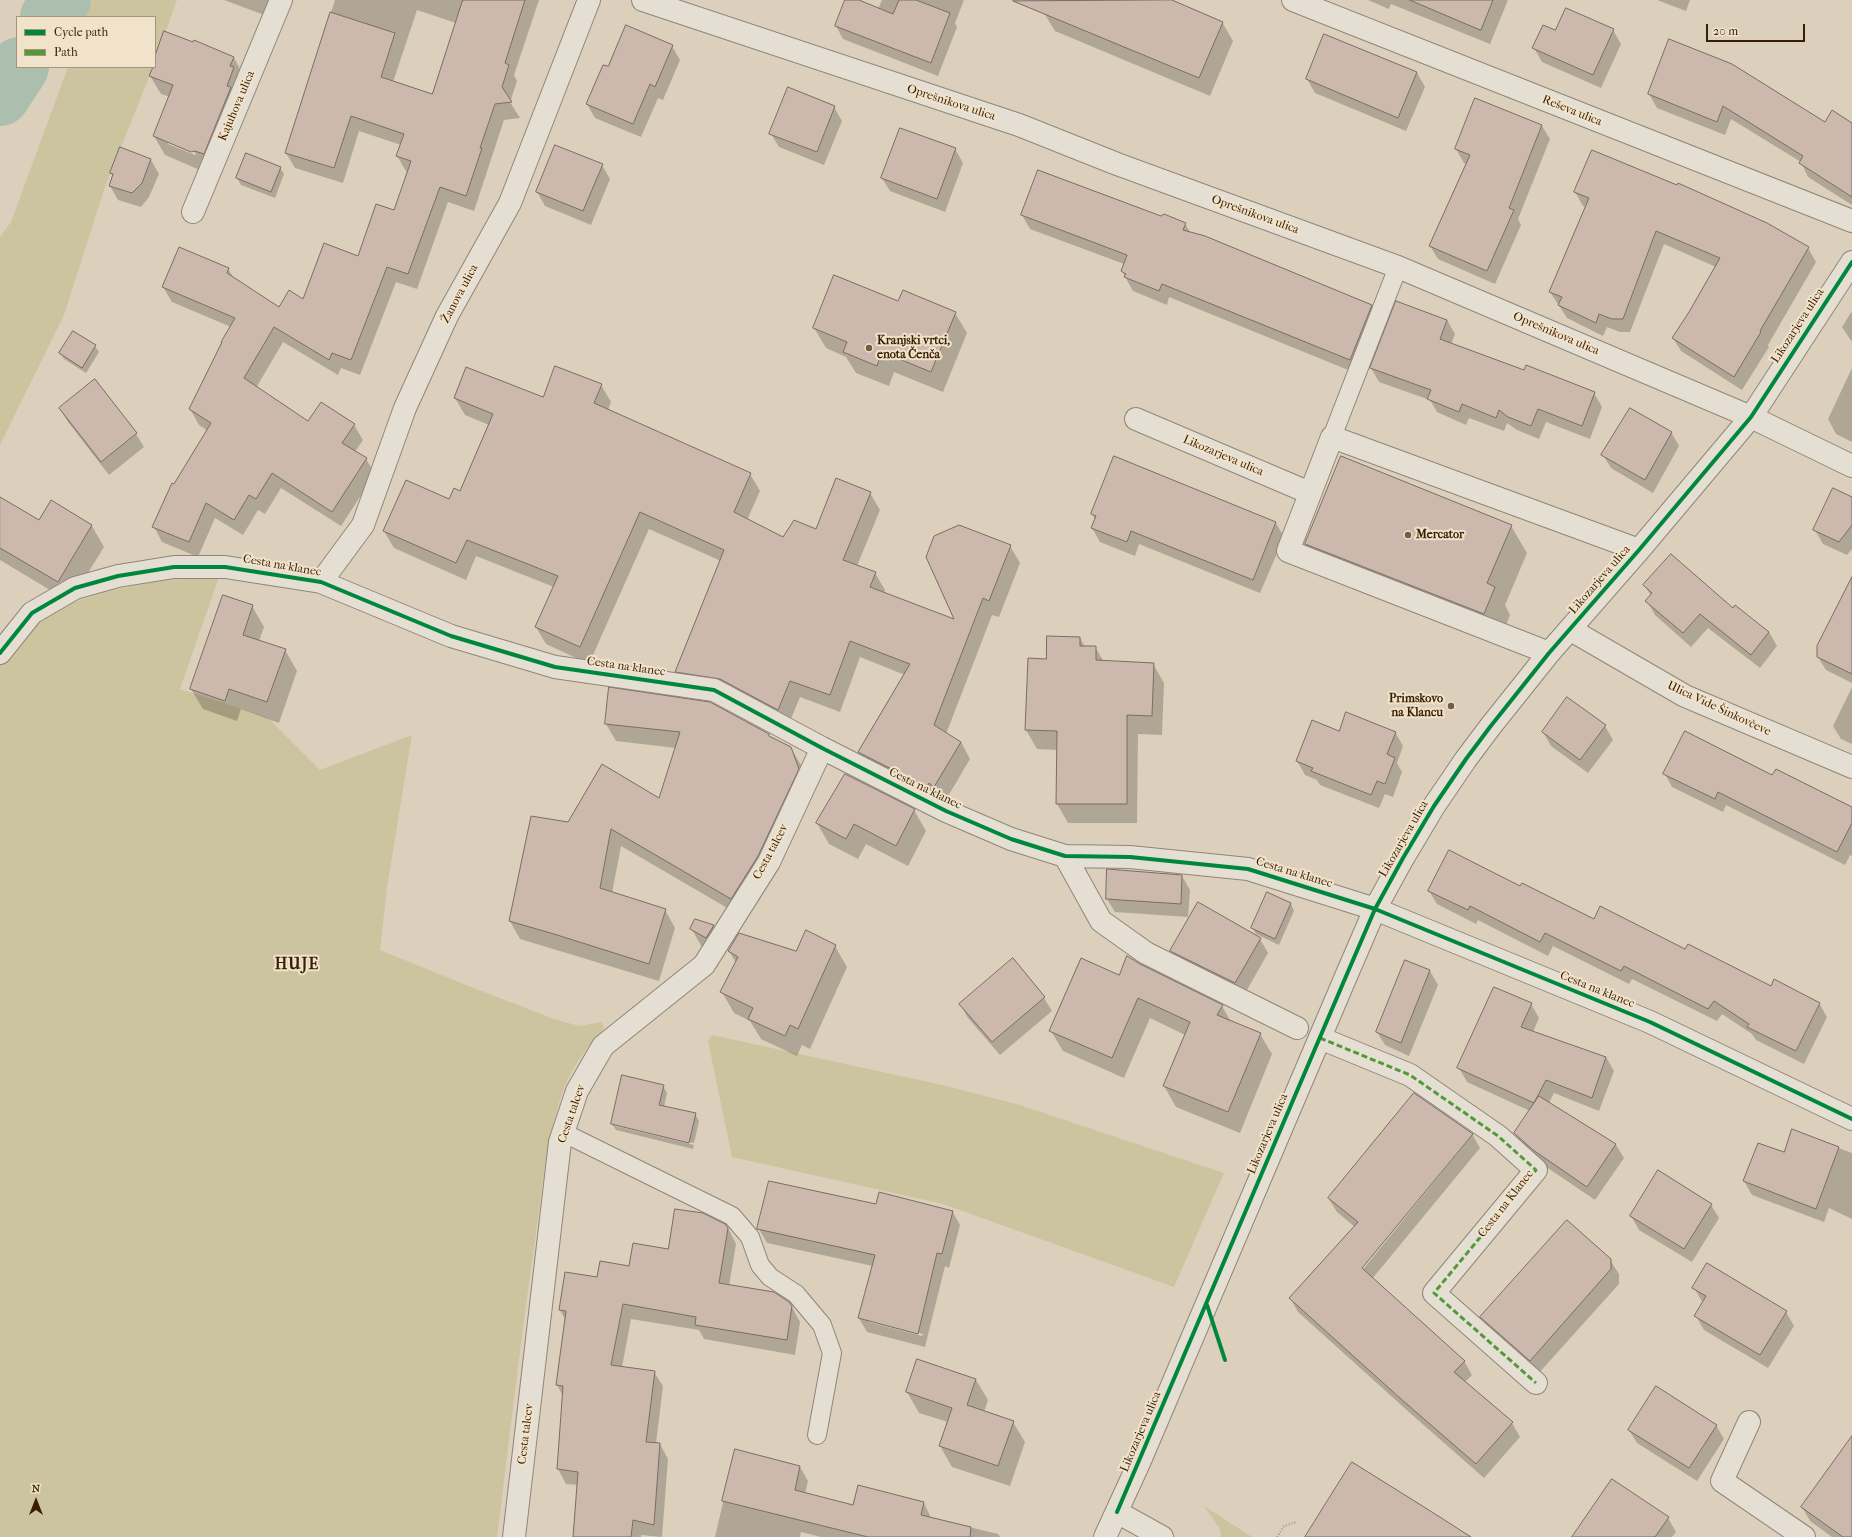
<!DOCTYPE html>
<meta charset="utf-8">
<style>
body{margin:0}
#map{position:relative;width:1852px;height:1537px;overflow:hidden;background:#dcd0bc;font-family:"IM FELL French Canon",serif}
canvas{display:block}
.legend{position:absolute;left:16px;top:16px;width:140px;height:52px;box-sizing:border-box;background:#f1e3cb;border:1px solid #a7957b;margin:0;padding:5px 7px;list-style:none;font-size:12px;color:#381f03}
.legend li{display:flex;align-items:center;gap:8px;height:20px}
.legend b{width:20px;border:1px solid #a7957b}
.north{position:absolute;left:16px;top:1481px;width:40px;height:40px;-webkit-text-stroke:3px #f1e3cb;paint-order:stroke;rotate:0deg;font-size:11px;font-weight:700;line-height:16px;text-align:center;color:#381f03}
.north::after{content:'';display:block;margin:auto;width:14px;height:18px;background:#381f03;clip-path:polygon(50% 0,100% 100%,50% 72%,0 100%)}
.scale{position:absolute;left:1706px;top:24px;width:99px;height:18px;box-sizing:border-box;border:2px solid #381f03;border-top:0;padding-left:5px;font-size:12px;line-height:14px;white-space:nowrap;color:#381f03;-webkit-text-stroke:3px #f1e3cb;paint-order:stroke}
</style>
<div id="map">
<canvas width="1852" height="1537"></canvas>
<ul class="legend">
<li><b style="height:5px;background:#00873e"></b>Cycle path</li>
<li><b style="height:5px;background:#529a39"></b>Path</li>
</ul>
<div class="north">N</div>
<div class="scale">20 m</div>
</div>
<script>
const c = document.querySelector('canvas').getContext('2d');
c.lineJoin = 'round';
function fill(path, color) { c.fillStyle = color; c.fill(path, 'evenodd'); }
function strokePath(path, color, width, dash) { c.strokeStyle = color; c.lineWidth = width; c.lineCap = dash ? 'butt' : 'round'; c.setLineDash(dash || []); c.stroke(path); }
function label(font, color, halo, rows, align = 'center') {
  c.font = font + ' "IM FELL French Canon",serif'; c.lineWidth = 4; c.setLineDash([]); c.textBaseline = 'middle'; c.strokeStyle = halo; c.fillStyle = color; for (const [text, x, y, turn = 0] of rows) {
    c.save(); c.translate(x, y); c.rotate((+turn || 0) * Math.PI / 180); c.textAlign = isNaN(turn) ? turn : align; if (halo) c.strokeText(text, 0, 0); c.fillText(text, 0, 0); c.restore();
  }
}
const green = new Path2D(`
 M92,0H177L155,62V17H86Z
 M68,67H153L105,187L64,315L0,445V237L11,222Z
 M219,577L180,689L267,717L320,770L412,735L387,887L380,950L466,985L554,1019L579,1026L602,1022L604,1029C589,1045 573,1065 565,1086C547,1134 543,1184 536,1234C521,1335 510,1436 497,1537H0V663L39,619L61,606L112,590L165,580Z
 M712,1035L942,1085L1020,1105L1224,1173L1174,1287L943,1204L732,1157L708,1041Z
 M1204,1506L1252,1537H1221L1220,1529Z`);
const shadow = new Path2D(`
 M224,0H282L275,19Z
 M335,0H539L514,75L517,81L510,102L520,118L504,120L474,211L448,202L417,289L396,282L360,375L341,368L338,375L283,342L256,388L309,423L354,425L363,440L355,452L366,459L375,474L341,526L281,488L265,514L258,510L243,535L215,518L198,557L162,542L154,527L175,485L208,431L199,425L190,409L231,327L172,302L163,287L228,269L235,280L279,309L304,300L359,257L395,211L408,172L406,171L397,156L401,145L359,131L343,183L295,168L286,153ZM417,10L456,23L432,95L393,82Z
 M846,0H856L878,9L882,0H964L955,23L957,27L938,76L843,39L836,26Z
 M1049,0H1169L1222,22L1233,41L1210,96L1055,31L1044,13Z
 M1368,0H1508L1490,44L1391,4L1389,9Z
 M1657,0H1690L1686,11Z
 M1613,30L1621,44L1601,88L1542,62L1534,48L1556,32Z
 M1670,41L1825,124H1852V205L1808,177L1801,162L1731,119L1725,135L1657,108L1649,94Z
 M672,46L680,60L663,100L658,98L641,137L595,118L587,104L608,68Z
 M234,58L244,76L202,171L165,155L154,136L170,97L161,94L150,76L153,67H155V62ZM168,142L196,153L195,155L168,144Z
 M1417,73L1425,87L1406,131L1315,93L1307,79Z
 M834,107L842,121L824,165L779,147L771,134Z
 M1542,126L1550,139L1518,219L1521,225L1495,284L1438,259L1430,246L1467,164L1464,163L1456,149Z
 M955,149L963,163L945,212L890,191L882,178Z
 M151,160L159,174L149,197L141,207L118,200L110,186L113,177L111,173Z
 M602,165L610,179L591,225L545,206L537,192Z
 M280,168L284,174L275,198L241,185L237,178Z
 M1575,192L1808,248L1816,262L1768,345L1769,347L1742,390L1681,351L1673,338L1716,267L1664,244L1630,332H1620L1607,327L1603,336L1567,318L1550,292L1586,207L1583,206Z
 M1022,215L1185,224L1191,233L1371,306L1379,319L1358,374L1169,297L1167,305L1133,291L1122,271L1124,264L1030,229Z
 M899,303L955,313L967,333L943,392L894,372L889,386L856,373L846,357L826,348L814,328Z
 M1852,311V342L1842,327Z
 M1447,320L1455,334L1451,344L1524,372L1594,393L1602,407L1590,439L1546,422L1539,439L1517,430L1507,423L1504,431L1469,418L1466,425L1437,412L1430,400L1379,382L1371,368Z
 M95,346L99,352L86,373L64,359L60,353Z
 M466,368L543,398L601,385L611,402L608,410L750,474L760,491L747,520L784,539L816,530L870,493L880,510L857,566L875,573L885,590L884,593L956,621L1010,546L1020,563L999,617L992,615L946,734L961,742L970,759L944,803L869,769L859,752L905,675L860,657L840,712L800,697L788,726L686,688L676,672L721,561L649,529L589,664L546,644L536,627L554,587L476,556L466,580L394,548L384,531L449,500L460,492L489,425L465,415L455,398Z
 M1852,368V442L1836,434L1828,419Z
 M60,409L136,434L144,447L109,475L68,422Z
 M1671,432L1679,446L1653,493L1611,468L1603,455Z
 M0,498L39,521L51,502L92,526L104,547L70,602L0,560Z
 M1852,498V549L1847,555L1823,544L1815,530Z
 M1092,514L1276,523L1284,537L1260,593L1139,544L1135,556L1100,542L1092,528L1095,520Z
 M1511,526L1527,553L1505,605L1510,615L1500,641L1322,571L1306,544Z
 M1645,586L1733,609L1735,607L1769,632L1777,646L1760,668L1708,628L1691,647L1655,615L1647,601L1651,596Z
 M1852,604V683L1826,670L1818,657Z
 M252,606L264,627L259,641L285,650L297,671L279,723L241,709L237,721L203,709L191,689Z
 M1080,638L1085,647H1095L1104,662L1153,664L1164,683L1162,735L1138,734L1137,823H1068L1057,804L1058,750L1037,749L1026,730L1047,660Z
 M1852,687V744L1841,739L1833,726Z
 M606,724L769,735L771,738L790,747L801,765L808,787L741,916L621,846L612,893L665,910L675,928L659,981L520,939L510,921L568,823L660,799L676,748L616,741Z
 M1605,726L1613,740L1588,773L1551,746L1543,732Z
 M1340,732H1395L1403,746L1397,763L1402,772L1393,797L1385,794L1379,808L1320,785L1317,780L1305,775L1297,761Z
 M1665,774L1773,777L1852,809V856L1850,855L1845,865L1726,805L1723,812L1672,787Z
 M914,810L926,831L908,866L866,844L858,859L829,844L817,823Z
 M1182,876L1190,890L1188,917L1115,912L1107,899Z
 M1521,887L1594,920L1686,950L1771,987L1819,1003L1827,1017L1804,1064L1756,1040L1752,1034L1722,1014L1717,1021L1632,979L1629,984L1553,946L1548,956L1478,920L1476,924L1437,904L1429,891Z
 M1268,894L1291,904L1294,911L1279,945L1256,934L1252,927Z
 M695,920L714,926L726,946L703,949L691,928Z
 M1260,939L1268,953L1243,997L1180,965L1172,951Z
 M835,946L847,967L810,1049L802,1045L797,1056L761,1039L750,1021L734,1013L722,992L736,963L729,951L797,952Z
 M1012,960L1044,998L1052,1011L1000,1055L968,1018L960,1004Z
 M1430,971L1438,985L1409,1056L1385,1045L1377,1032Z
 M1119,976L1222,1006L1231,1022L1260,1034L1272,1054L1240,1133L1176,1107L1164,1086L1185,1035L1150,1018L1124,1078L1063,1051L1051,1031Z
 M1531,1004L1539,1018L1533,1032L1606,1057L1614,1071L1599,1111L1554,1093L1549,1103L1616,1145L1624,1158L1595,1200L1542,1164L1523,1147L1515,1133L1530,1111L1467,1082L1459,1068Z
 M663,1086L667,1093L664,1107L695,1114L699,1121L694,1143L615,1124V1126L694,1145L693,1149L616,1130L612,1124Z
 M1793,1131L1852,1153V1219L1829,1208L1824,1222L1752,1195L1744,1181L1784,1153Z
 M1472,1134L1480,1148L1372,1279L1464,1361L1472,1375L1465,1382L1512,1423L1520,1437L1484,1478L1410,1413L1298,1312L1290,1298L1355,1227L1337,1212L1329,1199ZM1468,1138H1470L1360,1273L1358,1271Z
 M877,1205L952,1211L960,1225L949,1268L945,1266L925,1347L867,1332L859,1318L873,1266L767,1243L759,1229ZM869,1320L923,1334L922,1336L869,1322Z
 M1711,1205L1719,1218L1692,1262L1639,1230L1631,1216Z
 M728,1228L736,1244L729,1286L792,1307L800,1322L795,1355L704,1339L699,1330L631,1319L622,1367L654,1372L663,1386L656,1443L660,1444L668,1459L662,1537L641,1535V1537H573L578,1485L566,1484L558,1469L563,1396L557,1385L566,1321L560,1310L598,1278Z
 M1610,1260L1619,1274V1284L1538,1374L1490,1331L1482,1317Z
 M1694,1288L1786,1312L1794,1326L1768,1368L1704,1330L1696,1316L1703,1303Z
 M976,1380L988,1400L984,1412L1013,1422L1025,1442L1010,1486L952,1467L940,1446L948,1422L919,1413L907,1392Z
 M1716,1425L1724,1439L1697,1481L1637,1443L1629,1430Z
 M1852,1437V1537H1832L1810,1521L1802,1507Z
 M735,1451L800,1467L808,1481L805,1494L854,1507L924,1503L931,1518L998,1534L1000,1537H821L801,1532L800,1537H715Z
 M1668,1518L1676,1532L1672,1537H1575Z`);
const river = new Path2D(`
 M50,17L61,0
 M0,96L19,67`);
const building = new Path2D(`
 M463,0H525L505,63L509,65L502,87L512,102L495,104L480,148H482L466,196L440,187L408,274L387,267L351,360L332,353L329,360L274,327L244,378L308,421L321,402L355,424L342,443L367,458L332,512L272,473L256,499L249,495L234,520L206,503L189,542L152,527L172,483L174,484L211,423L189,409L222,342H221L235,318L162,287L179,247L229,268L227,273L279,307L289,290L303,299L324,243L358,256L376,204L394,210L411,161L396,156L404,134L351,116L334,168L285,153L330,12L395,33L381,77L432,94Z
 M845,0H859L893,14L899,0H916L950,13L931,63L835,26Z
 M1172,0L1223,22L1199,78L1013,1Z
 M1410,0H1493L1481,30Z
 M1566,8L1614,29L1593,75L1532,48L1543,25L1555,30Z
 M626,25L673,45L655,87L650,84L633,124L586,104L603,65L608,66Z
 M164,31L193,42L194,40L234,57L230,66L234,67L227,86L231,87L204,154L195,151L191,152L153,136L173,85L149,76L153,67H155V56Z
 M1324,34L1417,72L1398,118L1306,79Z
 M1669,39L1732,64L1825,122L1832,110L1852,123V197L1799,163L1803,156L1723,106L1717,122L1648,94Z
 M788,87L835,106L817,152L769,134Z
 M1475,98L1542,125L1509,208L1514,210L1487,271L1429,246L1470,155L1455,149Z
 M900,128L956,148L937,199L881,178Z
 M555,145L603,164L583,211L536,192Z
 M120,147L151,159L142,183L132,193L109,186L113,174L110,173Z
 M1592,150L1677,185L1678,183L1767,223L1809,247L1760,331L1761,332L1734,377L1672,338L1689,312L1720,258L1656,231L1623,319H1612L1599,314L1596,323L1558,305L1562,297L1549,292L1589,198L1574,192Z
 M246,153L281,167L271,192L236,178Z
 M1038,170L1161,216L1164,214L1186,223L1183,230L1205,236L1372,305L1350,360L1162,284L1159,291L1124,277L1126,274L1121,271L1127,255L1021,215Z
 M834,275L898,301L903,290L956,312L931,372L882,352L877,366L843,352L847,342L813,328Z
 M1396,301L1447,320L1440,339L1524,370L1526,365L1595,392L1582,426L1538,409L1531,426L1508,417L1499,410L1496,418L1462,404L1459,412L1427,399L1431,390L1370,368Z
 M73,331L96,345L82,368L59,353Z
 M555,366L602,384L594,403L751,473L734,512L783,537L794,520L816,529L836,478L871,492L843,560L876,572L870,587L954,619L926,557L934,536L959,525L1011,545L989,601L983,598L934,725L961,742L934,787L929,783L927,787L858,752L910,664L850,641L830,695L790,681L778,710L720,679L675,672L724,550L640,512L580,647L535,627L558,576L467,540L456,563L383,531L406,480L449,499L454,488L460,491L493,414L454,398L466,367L543,397Z
 M95,379L137,433L101,462L59,408Z
 M1630,408L1672,432L1645,480L1601,455Z
 M1114,456L1276,522L1253,580L1131,531L1127,542L1091,528L1096,516L1091,514Z
 M1341,456L1512,525L1487,583L1495,587L1484,614L1305,544Z
 M1833,488L1852,497V525L1839,542L1813,530Z
 M0,497L39,520L51,500L92,525L58,582L0,548Z
 M1671,554L1733,608L1735,605L1769,632L1751,655L1700,614L1683,633L1645,601L1652,593L1643,585Z
 M1852,577V674L1817,657V646Z
 M223,595L253,605L243,635L286,649L267,702L229,689L225,701L190,689Z
 M1047,636L1080,637V646H1096V660L1154,663L1152,716L1127,715V804H1056L1057,731L1025,730L1028,658L1046,659Z
 M609,687L710,702L769,734V736L791,747L799,769L758,856L731,899L611,829L600,888L666,909L649,964L554,934L509,921L531,816L568,822L602,764L659,798L680,732L605,724Z
 M1567,697L1606,725L1580,760L1542,732Z
 M1346,712L1396,732L1387,754L1395,758L1385,784L1377,781L1371,795L1311,771L1313,768L1296,761L1312,720L1339,731Z
 M1685,731L1772,775L1776,769L1852,807V823L1837,852L1718,792L1715,799L1663,774Z
 M845,774L915,809L896,846L854,824L846,839L816,823Z
 M1449,850L1520,886L1522,883L1594,919L1600,906L1685,949L1688,944L1771,986L1774,979L1820,1003L1796,1051L1747,1027L1749,1024L1714,1001L1708,1009L1624,966L1621,971L1545,933L1540,942L1470,906L1468,910L1428,891Z
 M1107,869L1182,875L1181,904L1106,899Z
 M1267,892L1291,903L1275,939L1251,928Z
 M1198,902L1261,938L1235,983L1170,951Z
 M695,919L714,925L706,938L690,929Z
 M806,930L836,945L798,1029L790,1025L785,1036L748,1019L753,1008L720,992L738,957L728,951L739,933L796,951Z
 M1127,956L1140,964L1223,1005L1217,1015L1261,1033L1228,1112L1163,1086L1190,1022L1138,998L1112,1058L1049,1031L1081,958L1119,975Z
 M1013,958L1045,997L992,1042L959,1004Z
 M1405,960L1430,970L1401,1043L1376,1032Z
 M1494,987L1532,1003L1521,1027L1606,1057L1592,1098L1546,1080L1534,1103L1457,1068Z
 M622,1075L664,1085L659,1105L696,1113L689,1143L611,1124Z
 M1414,1093L1473,1134L1362,1268L1465,1361L1454,1372L1513,1422L1476,1464L1401,1399L1289,1298L1358,1222L1328,1198Z
 M1539,1096L1616,1144L1587,1187L1533,1150L1514,1133Z
 M1792,1129L1839,1147L1816,1209L1743,1181L1758,1143L1784,1152Z
 M1658,1170L1712,1204L1684,1249L1630,1216Z
 M769,1181L876,1204L879,1192L953,1211L942,1254L937,1253L918,1334L858,1318L875,1255L757,1229Z
 M675,1209L703,1213L725,1224L728,1228L719,1283L774,1292L789,1302L792,1306L787,1340L695,1325L696,1317L623,1304L611,1365L655,1371L646,1442L660,1443L654,1525L633,1520L631,1537H573L578,1472L557,1469L563,1386L556,1385L566,1311L559,1310L565,1272L597,1277L600,1261L629,1266L633,1243L668,1249Z
 M1567,1220L1611,1259V1269L1530,1361L1480,1317Z
 M1707,1263L1787,1311L1760,1355L1694,1316L1706,1296L1692,1288Z
 M917,1359L976,1379L967,1405L1014,1421L998,1466L939,1446L952,1408L906,1392Z
 M1656,1386L1717,1425L1689,1468L1628,1430Z
 M1852,1436V1537H1843L1801,1507Z
 M735,1449L800,1466L795,1490L853,1505L858,1485L924,1502L921,1515L971,1527L970,1537H868L722,1501Z
 M1352,1462L1432,1512L1471,1537H1305Z
 M1612,1479L1669,1517L1655,1537H1572Z`);
const path = new Path2D(`
 M1277,1537L1284,1526L1296,1522`);
const service = new Path2D(`
 M1332,437L1398,267
 M564,1133L732,1216L750,1237L760,1265L770,1277L796,1294L822,1325L832,1353L817,1435`);
const minor = new Path2D(`
 M643,0L1019,125L1117,164L1398,267L1751,417L1852,466
 M1293,0L1852,221
 M193,212L281,0
 M1136,419L1310,493
 M321,582L363,525L405,408L447,316L510,203L589,0
 M1571,630L1685,696L1852,767
 M0,653L32,613L75,588L118,576L174,567H225L321,582L451,636L555,667L714,690L822,748L946,811L1011,839L1065,856L1130,857L1248,869L1375,909L1650,1022L1852,1119
 M1549,653L1288,551L1332,437L1639,550
 M1065,856L1101,921L1146,953L1297,1028
 M1320,1038L1410,1075L1498,1136L1536,1170L1434,1293L1536,1383
 M1749,1422L1722,1481L1804,1537
 M1117,1512L1162,1537
 M514,1537L560,1142L577,1091L603,1046L704,965L769,862L822,748
 M1105,1537L1139,1463L1347,974L1375,909L1403,858L1434,806L1466,759L1490,727L1549,653L1639,550L1751,417L1852,262`);
const quiet = new Path2D(`
 M1320,1038L1410,1075L1498,1136L1536,1170L1434,1293L1536,1383`);
const cycleway = new Path2D(`
 M0,653L32,613L75,588L118,576L174,567H225L321,582L451,636L555,667L714,690L822,748L946,811L1011,839L1065,856L1130,857L1248,869L1375,909L1650,1022L1852,1119
 M1207,1305L1225,1360
 M1117,1512L1347,974L1375,909L1403,858L1434,806L1466,759L1490,727L1549,653L1639,550L1751,417L1852,262`);
const markers = [
 [869,348,4,"#715d44"],
 [1408,535,4,"#715d44"],
 [1451,706,4,"#715d44"]
];
const streetNames = [
 ["Oprešnikova ulica",951,103,18],
 ["Kajuhova ulica",237,106,-67],
 ["Reševa ulica",1572,111,22],
 ["Oprešnikova ulica",1255,215,20],
 ["Žanova ulica",460,294,-62],
 ["Likozarjeva ulica",1798,326,-57],
 ["Oprešnikova ulica",1556,334,23],
 ["Likozarjeva ulica",1223,456,23],
 ["Cesta na klanec",282,566,10],
 ["Likozarjeva ulica",1600,580,-49],
 ["Cesta na klanec",626,667,8],
 ["Ulica Vide Šinkovčeve",1719,709,25],
 ["Cesta na klanec",925,789,26],
 ["Likozarjeva ulica",1404,839,-60],
 ["Cesta talcev",771,852,-62],
 ["Cesta na klanec",1294,873,17],
 ["Cesta na klanec",1597,990,22],
 ["Cesta talcev",572,1114,-71],
 ["Likozarjeva ulica",1268,1134,-67],
 ["Cesta na Klanec",1506,1204,-52],
 ["Likozarjeva ulica",1141,1432,-67],
 ["Cesta talcev",526,1434,-83]
];
const poiNames = [
 ["Kranjski vrtci,",877,341],
 ["enota Čenča",877,355],
 ["Mercator",1416,535],
 ["Primskovo",1443,699,"right"],
 ["na Klancu",1443,713,"right"]
];
const districtNames = [
 ["HUJE",297,965]
];
fill(green, '#ccc49e');
fill(shadow, '#0003');
strokePath(river, '#acbfae', 60);
fill(building, '#ccb8ac');
strokePath(building, '#786e60', 1);
strokePath(service, '#908678', 20);
strokePath(minor, '#908678', 24);
strokePath(path, '#a39b91', 2.5, [1, 2]);
strokePath(service, '#e4ded3', 18);
strokePath(minor, '#e4ded3', 22);
strokePath(quiet, '#529a39', 3, [6, 3]);
strokePath(cycleway, '#00873e', 4);
for (const [x, y, r, color] of markers) { const dot = new Path2D(); dot.arc(x, y, r, 0, 2 * Math.PI); c.fillStyle = color; c.fill(dot); strokePath(dot, '#f1e3cb', 1.5); }
label('12px', '#381f03', '#f1e3cb', streetNames);
label('bold 12px', '#381f03', '#f1e3cb', poiNames, 'left');
c.letterSpacing = '1px';
label('bold 16px', '#381f03', '#f1e3cb', districtNames);
c.letterSpacing = '0px';
</script>
